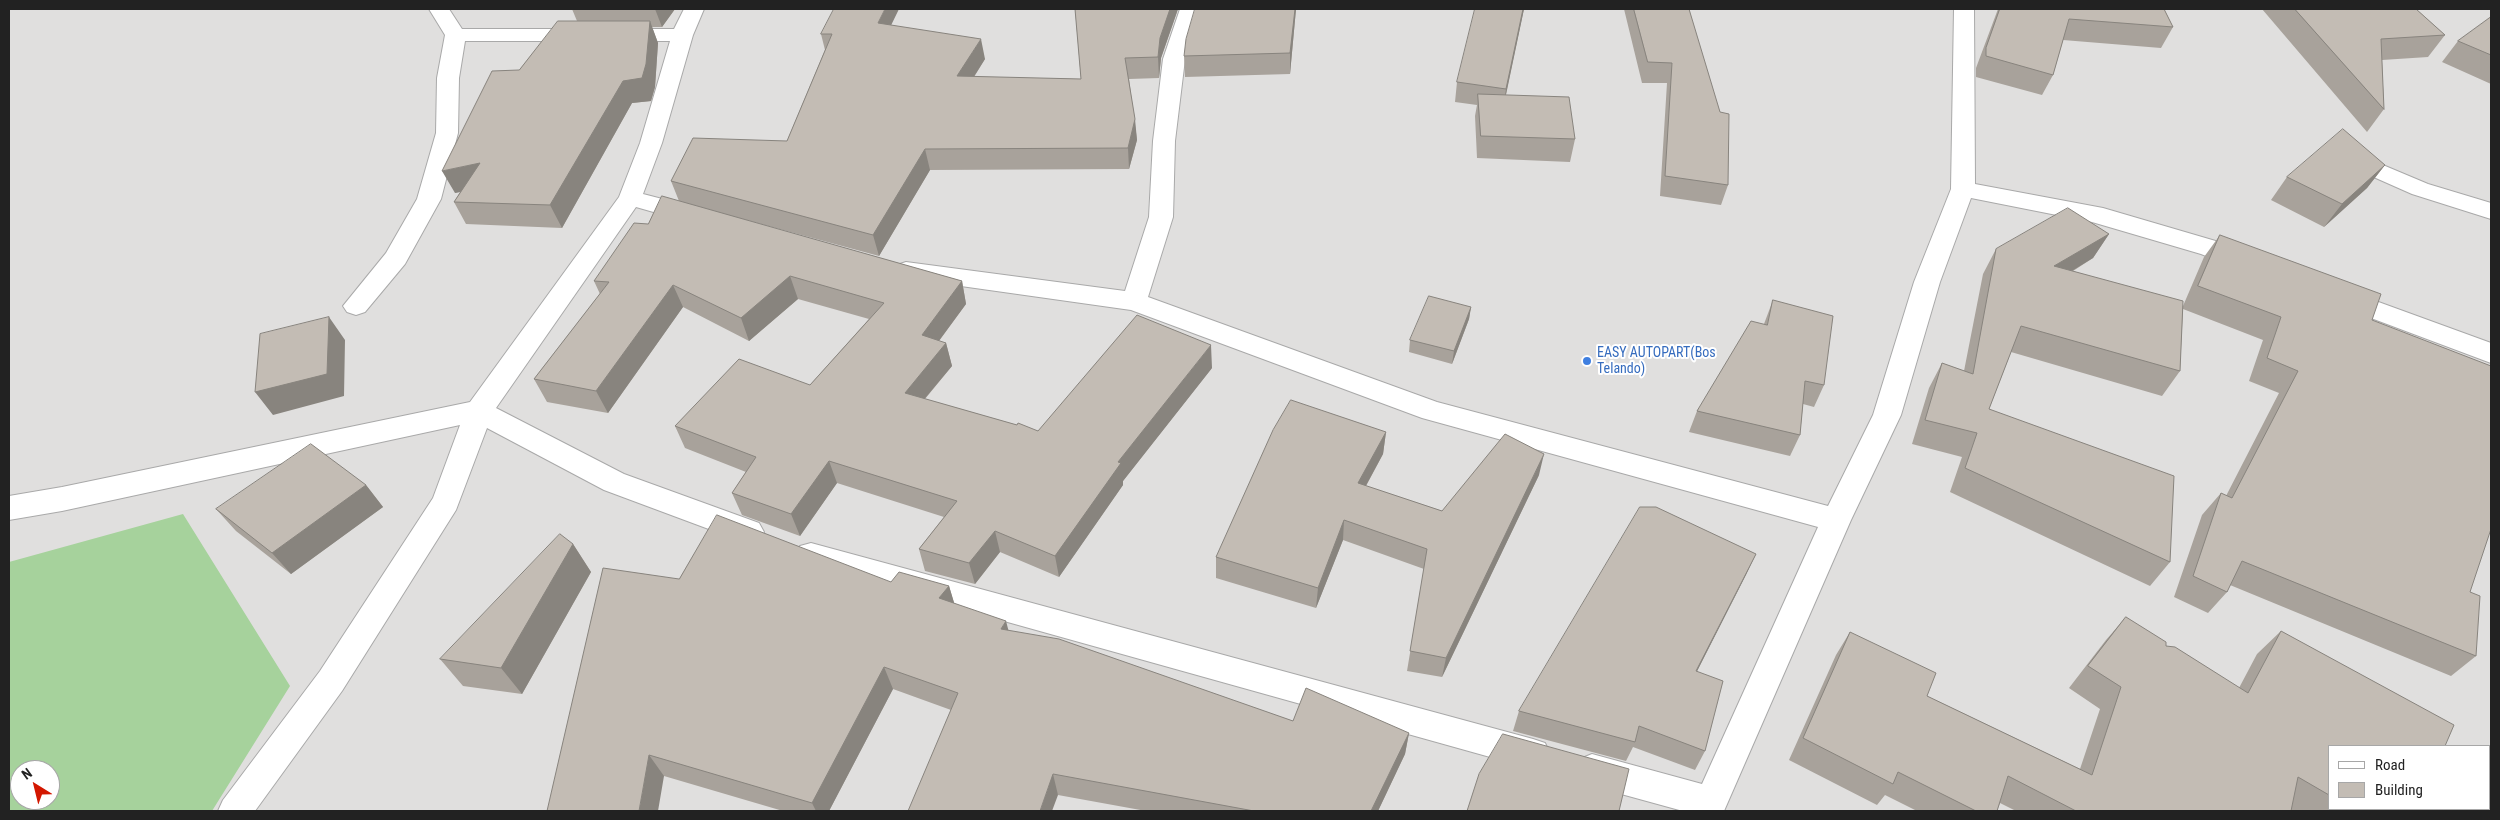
<!DOCTYPE html>
<style>
body{margin:0}
#map{position:relative;width:2500px;height:820px;overflow:hidden;background:#f2f0e8;font-family:"Roboto Condensed",sans-serif}
canvas{display:block}
.frame{position:absolute;inset:0;border:10px solid #222;pointer-events:none}
.legend{position:absolute;left:2328px;top:745px;width:162px;height:65px;box-sizing:border-box;background:#fff;border:1px solid #a7a7a7;margin:0;padding:6px 9px;list-style:none;font-size:15px;color:#222}
.legend li{display:flex;align-items:center;gap:10px;height:25px}
.legend b{width:25px;border:1px solid #a7a7a7}
.north{position:absolute;left:10px;top:760px;width:50px;height:50px;box-sizing:border-box;background:#fff;border:1px solid #a7a7a7;border-radius:50%;rotate:324deg;font-size:14px;font-weight:700;line-height:20px;text-align:center;color:#222}
.north::after{content:'';display:block;margin:auto;width:18px;height:22px;background:#d31700;clip-path:polygon(50% 0,100% 100%,50% 72%,0 100%)}
</style>
<div id="map">
<canvas width="2500" height="820"></canvas>
<div class="frame"></div>
<ul class="legend">
<li><b style="height:6px;background:#fff"></b>Road</li>
<li><b style="height:14px;background:#c3bcb4"></b>Building</li>
</ul>
<div class="north">N</div>
</div>
<script>
const c = document.querySelector('canvas').getContext('2d');
c.lineJoin = 'round';
function fill(path, color) { c.fillStyle = color; c.fill(path, 'evenodd'); }
function strokePath(path, color, width, dash) { c.strokeStyle = color; c.lineWidth = width; c.lineCap = dash ? 'butt' : 'round'; c.setLineDash(dash || []); c.stroke(path); }
function label(font, color, halo, rows, align = 'center') {
  c.font = font + ' "Roboto Condensed",sans-serif'; c.lineWidth = 4; c.setLineDash([]); c.textBaseline = 'middle'; c.strokeStyle = halo; c.fillStyle = color; for (const [text, x, y, turn = 0] of rows) {
    c.save(); c.translate(x, y); c.rotate((+turn || 0) * Math.PI / 180); c.textAlign = isNaN(turn) ? turn : align; if (halo) c.strokeText(text, 0, 0); c.fillText(text, 0, 0); c.restore();
  }
}
const residential = new Path2D(`
 M9,9H2491V811H9ZM2329,746H2489V809H2329ZM20,770H50V800H20Z`);
const forest = new Path2D(`
 M183,514L290,686L212,811H9V562ZM20,770H50V800H20Z`);
const minor = new Path2D(`
 M429,9H449L462,29H674L684,9H704L693,35L662,143L643,194L701,209L704,215L701,221L692,223L636,207L496,408L624,474L759,523L764,532L759,541L749,544L604,490L487,428L456,510L342,691L255,811H218L223,800L320,671L433,498L460,425L62,511L9,520V496L62,487L470,402L619,197L640,143L670,41H465L459,78L458,133L441,199L405,264L365,312L356,315L347,312L343,306L386,253L417,199L436,133L437,78L445,35Z
 M1180,9H1200L1185,59L1175,141L1173,217L1148,297L1437,402L1828,506L1873,415L1914,282L1951,189L1954,9H1974L1975,184L2103,208L2219,242L2255,256L2258,262L2255,268L2246,271L2237,268L2201,254L2092,222L1971,198L1940,282L1901,415L1851,520L1724,811H1683L1592,786L1580,781L1575,770L1580,759L1592,754L1702,784L1818,527L1422,418L1131,310L897,277L893,271L897,265L906,262L1125,291L1149,217L1153,141L1163,59Z
 M2359,155L2428,184L2491,203V219L2412,194L2351,167L2347,162L2351,157Z
 M2340,288L2491,343V363L2331,303L2327,297L2331,291Z
 M811,543L1533,739L1545,743L1550,754L1545,765L1533,769L811,567L800,564L796,555L800,546Z
 M2491,752V788L2489,789V753Z
 M2454,809H2488L2487,811H2453Z`);
const wall = new Path2D(`
 M572,9H675L662,27H652L658,43L655,87L651,101L632,103L562,228L466,224L454,202L460,192L455,193L519,70L577,21Z
 M1075,9H1178L1161,58L1159,78L1129,79L1137,140L1129,169L930,170L879,256L724,214L962,281L966,304L939,341L946,343L952,366L925,399L1038,431L1212,368L1123,481V485L1059,577L1000,552L975,584L925,571L919,549L944,517L837,483L800,536L742,515L732,493L746,472L685,448L675,426L810,385L869,319L798,299L749,341L683,307L608,413L547,402L534,379L600,294L594,281L648,224L679,201L671,181L787,141L825,50L821,34L891,25L985,59L974,77L1081,79Z
 M1296,9L1290,74L1185,77L1184,56Z
 M1524,9L1506,95L1575,139L1570,162L1477,158L1475,116L1477,105L1455,102L1457,82Z
 M1624,9H1689L1728,185L1721,205L1660,196L1667,83H1642Z
 M1998,9H2164L2173,27L2161,48L2063,40L2053,75L2042,95L1976,77V68Z
 M2262,9H2416L2445,35L2428,57L2382,60L2384,109L2367,132Z
 M2491,17V84L2442,62L2458,41Z
 M2385,165L2367,188L2324,227L2271,200L2287,177Z
 M2109,234L2093,258L2073,271L2183,306L2204,257L2220,235L2372,320L2470,592L2476,656L2451,676L2230,585L2227,592L2208,613L2174,597L2202,515L2221,493L2226,496L2279,393L2249,381L2263,340L2183,309L2180,371L2162,396L2011,352L1989,409L2170,562L2150,586L1950,492L1962,457L1912,444L1929,388L1942,363L1964,371L1983,274L1996,249Z
 M1773,300L1824,385L1814,407L1803,404L1800,435L1790,456L1689,432L1697,411L1764,324Z
 M1471,307L1469,319L1452,364L1409,352L1410,340Z
 M1386,432L1383,454L1366,486L1442,511L1539,475L1442,677L1407,671L1424,569L1343,540L1316,608L1216,578V557Z
 M366,485L383,507L291,574L236,531L216,509Z
 M573,544L591,572L522,694L463,686L440,659Z
 M1756,554L1697,671L1705,751L1695,770L1633,747L1626,761L1513,731L1519,711Z
 M679,579L891,582L949,586L954,603L1009,631L1293,721L1409,733L1405,754L1378,811H1146L1058,795L951,710L893,689L829,811H783L664,776L547,811Z
 M2126,617L2166,646L2239,688L2257,654L2281,631L2329,746V809H2420L2419,811H2294L2292,810L2291,811H2016L2000,803L1997,811H1917L1885,795L1877,805L1789,760L1836,655L1850,632L1927,696L2080,769L2100,709L2069,688L2106,640Z`);
const shadedWall = new Path2D(`
 M655,9H675L662,27Z
 M885,9H899L882,44L878,23Z
 M1170,9H1178L1161,58L1159,78L1158,57L1160,38Z
 M1295,9H1296L1290,74V53Z
 M1523,9H1524L1503,108L1506,89Z
 M650,21L658,43L655,87L651,101L632,103L562,228L550,205L623,81Z
 M981,39L985,59L961,97L957,76Z
 M1135,119L1137,140L1129,169L1128,148Z
 M925,149L930,170L879,256L873,235Z
 M480,163L492,185L455,193L442,171Z
 M2385,165L2367,188L2324,227L2342,204Z
 M2109,234L2093,258L2039,291L2054,266Z
 M790,276L798,299L749,341L741,318Z
 M962,281L966,304L927,357L922,335Z
 M673,285L683,307L608,413L596,391Z
 M1471,307L1469,319L1452,364L1454,351Z
 M329,317L345,340L344,396L273,415L255,392Z
 M946,343L952,366L911,415L905,393Z
 M1211,345L1212,368L1123,481V485L1059,577L1055,556L1118,462Z
 M1386,432L1383,454L1356,504L1358,483Z
 M1544,454L1539,475L1442,677L1446,658Z
 M829,461L837,483L800,536L791,514Z
 M366,485L383,507L291,574L272,553Z
 M1344,520L1343,540L1316,608L1318,588Z
 M995,531L1000,552L975,584L969,563Z
 M573,544L591,572L522,694L501,668Z
 M1756,554L1746,575L1687,691L1696,671Z
 M949,586L956,609L939,598Z
 M1006,621L1012,644L1001,629Z
 M884,667L893,689L829,811H816L812,803Z
 M1409,733L1405,754L1378,811H1371Z
 M649,755L664,776L658,811H639Z
 M1053,774L1058,795L1052,811H1040Z`);
const building = new Path2D(`
 M834,9H885L878,23L981,39L957,76L1081,79L1075,9H1170L1160,38L1158,57L1125,58L1135,119L1128,148L925,149L873,235L671,181L693,138L787,141L832,34H821Z
 M1195,9H1295L1290,53L1184,56L1186,39Z
 M1475,9H1523L1506,89L1457,82Z
 M1634,9H1689L1720,112L1729,114L1728,185L1665,176L1672,63L1648,62Z
 M2000,9H2164L2173,27L2069,19L2053,75L1986,56V48Z
 M2295,9H2416L2445,35L2381,39L2384,109Z
 M2491,17V55L2458,41Z
 M558,21H650L646,64L642,78L623,81L550,205L454,202L480,163L442,171L492,71L519,70Z
 M1478,94L1569,97L1575,139L1481,136Z
 M2343,129L2385,165L2342,204L2287,177Z
 M662,196L962,281L922,335L946,343L905,393L1017,425L1018,423L1038,431L1137,315L1211,345L1118,462L1121,463L1055,556L995,531L969,563L919,549L957,501L829,461L791,514L732,493L756,457L675,426L739,359L810,385L884,303L790,276L741,318L673,285L596,391L534,379L609,282L594,281L634,223L648,224Z
 M2068,208L2109,234L2054,266L2183,301L2180,371L2021,326L1989,409L2174,476L2170,562L1965,468L1977,433L1925,420L1942,363L1973,374L1996,249Z
 M2220,235L2381,294L2372,320L2491,366V529L2470,592L2480,596L2476,656L2242,561L2227,592L2193,576L2221,493L2232,498L2298,371L2267,358L2281,317L2198,286Z
 M1429,296L1471,307L1454,351L1410,340Z
 M1773,300L1833,316L1824,385L1805,381L1800,435L1697,411L1751,321L1767,325Z
 M329,317L327,374L255,392L260,334Z
 M1291,400L1386,432L1358,483L1442,511L1505,434L1544,454L1446,658L1410,651L1427,549L1344,520L1318,588L1216,557L1273,430Z
 M311,444L366,485L272,553L216,509Z
 M1640,507H1656L1756,554L1696,671L1723,681L1705,751L1639,726L1635,742L1519,711Z
 M717,515L891,582L899,572L949,586L939,598L1006,621L1001,629L1059,639L1293,721L1306,688L1409,733L1371,811H1254L1053,774L1040,811H908L958,693L884,667L812,803L649,755L639,811H547L603,568L679,579Z
 M560,534L573,544L501,668L440,659Z
 M2126,617L2166,642V646L2175,647L2248,693L2281,631L2454,725L2445,746H2329V795L2298,777L2291,811H2076L2008,776L1997,811H1976L1898,772L1893,784L1803,738L1850,632L1936,673L1927,696L2092,775L2121,687L2088,666Z
 M1503,734L1629,769L1619,811H1467L1479,774Z
 M2352,809H2420L2419,811H2357Z`);
const markers = [
 [1587,361,5,"#3f7fe0"]
];
const shopNames = [
 ["EASY AUTOPART(Bos",1597,353],
 ["Telando)",1597,369]
];
fill(residential, '#e0dfde');
fill(forest, '#a6d29c');
strokePath(minor, '#a9a9a9', 2);
fill(minor, '#fff');
fill(wall, '#a8a29b');
fill(shadedWall, '#88847e');
fill(building, '#c3bcb4');
strokePath(building, '#88847e', 1);
for (const [x, y, r, color] of markers) { const dot = new Path2D(); dot.arc(x, y, r, 0, 2 * Math.PI); c.fillStyle = color; c.fill(dot); strokePath(dot, '#fff', 2); }
label('14px', '#366cbe', '#fff', shopNames, 'left');
</script>
